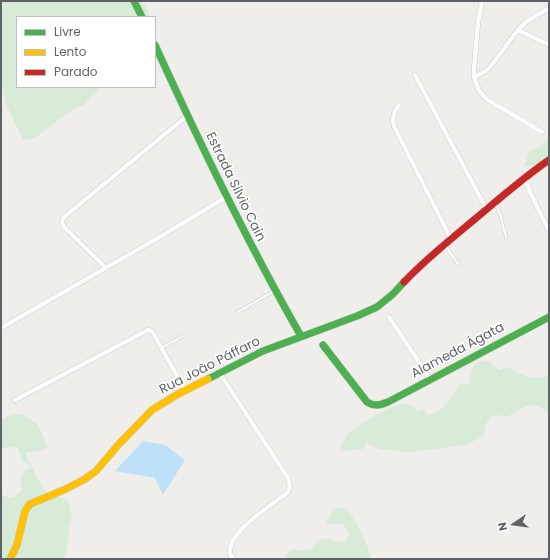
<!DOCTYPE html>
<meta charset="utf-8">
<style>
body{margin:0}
#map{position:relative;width:550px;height:560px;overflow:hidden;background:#efeeea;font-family:Poppins,sans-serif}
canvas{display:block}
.frame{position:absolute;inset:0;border:2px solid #5f6368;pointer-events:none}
.legend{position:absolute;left:16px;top:16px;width:140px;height:72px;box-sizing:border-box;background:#fff;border:1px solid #bfc1c3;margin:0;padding:5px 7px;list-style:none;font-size:12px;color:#5f6368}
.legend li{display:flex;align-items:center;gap:8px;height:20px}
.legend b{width:20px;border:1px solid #bfc1c3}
.north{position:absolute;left:494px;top:504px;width:40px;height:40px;-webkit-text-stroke:3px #fff;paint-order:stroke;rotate:257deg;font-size:11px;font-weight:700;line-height:16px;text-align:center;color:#5f6368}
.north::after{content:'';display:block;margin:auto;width:14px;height:18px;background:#5f6368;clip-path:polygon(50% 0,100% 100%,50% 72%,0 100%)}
</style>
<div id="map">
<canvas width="550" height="560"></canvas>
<div class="frame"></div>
<ul class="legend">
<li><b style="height:5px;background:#4caf50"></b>Livre</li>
<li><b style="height:5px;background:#ffc107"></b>Lento</li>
<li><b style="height:5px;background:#c62828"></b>Parado</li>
</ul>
<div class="north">N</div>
</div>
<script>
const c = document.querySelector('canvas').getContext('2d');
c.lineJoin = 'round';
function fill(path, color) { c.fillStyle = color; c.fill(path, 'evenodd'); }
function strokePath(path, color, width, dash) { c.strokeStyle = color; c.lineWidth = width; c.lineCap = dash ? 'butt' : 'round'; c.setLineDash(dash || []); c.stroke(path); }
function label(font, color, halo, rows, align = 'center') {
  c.font = font + ' Poppins,sans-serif'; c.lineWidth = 3; c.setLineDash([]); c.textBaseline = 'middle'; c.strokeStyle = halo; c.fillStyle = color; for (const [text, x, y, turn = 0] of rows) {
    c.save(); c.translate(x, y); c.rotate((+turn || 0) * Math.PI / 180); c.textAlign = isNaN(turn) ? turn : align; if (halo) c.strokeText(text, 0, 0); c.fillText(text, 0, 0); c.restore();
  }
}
const green = new Path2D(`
 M1,1H139L147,7L148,17H17V87H102L83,105L72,110L36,137L27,140L23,139L20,134L7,106L1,84Z
 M549,137V159L538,164L524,167L529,151L533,149L539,148L545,143Z
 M482,361C494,361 492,366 500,370L508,367C525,377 529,380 549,376V413C536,402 529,404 515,412C512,414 509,416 506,417C502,417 498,414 494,415L487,422L485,427L484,434L476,440L465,445L409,452L380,449L367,443L363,449L342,452L340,447C342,443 345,438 348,434C357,425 397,401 408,404C412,405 415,409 418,412L424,409L428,415C446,413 449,396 460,385L462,384L467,385L469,384C471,374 471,365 482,361Z
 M17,414H22L38,425L48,447L40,451L27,452L26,457L45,491L67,500L68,499L72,517L68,527L69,536L65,559H1V494C12,501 13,498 22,490C18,480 21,472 31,467L22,460L18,447L3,448L1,446V421L6,417Z
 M340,507C355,511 367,545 372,559L357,558L355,559H284C291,543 300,554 311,549C315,546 318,540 323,539C329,538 334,541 338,543L346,540L350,533L343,524C337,522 333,525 326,524C329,516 331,510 340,507Z`);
const water = new Path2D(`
 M143,441L165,445L185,460L163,495L155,478L115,471Z`);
const lane = new Path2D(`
 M495,203L500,214L506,237
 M445,245L458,264
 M238,312L274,291
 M161,348L183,336`);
const street = new Path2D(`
 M482,1L478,23L474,68V77L479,91L488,100L542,132
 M518,30L549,45
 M415,75L487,210
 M474,77L486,71L491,66L518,30L527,21L549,8
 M399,105C393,112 392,118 394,126L451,239
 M525,177L530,192L549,231
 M106,268L65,228C62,224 61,221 64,217L187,116
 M389,317L430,379
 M1,328L158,238L226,197
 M219,372L288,478C290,484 291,488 287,493C273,504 216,539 233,559
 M15,400L148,330L152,331L185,390`);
const fast = new Path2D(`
 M134,1L142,17
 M155,45C200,144 247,242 301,336
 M323,345L367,402C375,407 380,405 388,402L549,317
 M208,379L263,351L357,316L377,307L393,294L404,282`);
const slow = new Path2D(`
 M10,559L17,545L25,511L30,504L66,489L85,479L96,471L119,444L152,410L178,394L208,379`);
const jam = new Path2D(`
 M404,282C426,259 451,239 475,219C499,199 523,178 549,160`);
const streetNames = [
 ["Estrada Silvio Cain",235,187,64],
 ["Alameda Ágata",458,351,-28],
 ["Rua João Páffaro",210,366,-27]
];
fill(green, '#d8ebd6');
fill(water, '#bfe0f9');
strokePath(lane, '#cbcccc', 3.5);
strokePath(street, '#cbcccc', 5.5);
strokePath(fast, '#cacacb', 8);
strokePath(slow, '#cacacb', 8);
strokePath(jam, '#cacacb', 8);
strokePath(lane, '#fdfcfc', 2.5);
strokePath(street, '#fdfcfc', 4.5);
strokePath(fast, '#4caf50', 7);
strokePath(slow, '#ffc107', 7);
strokePath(jam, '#c62828', 7);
label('13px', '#5f6368', '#fff', streetNames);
</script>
